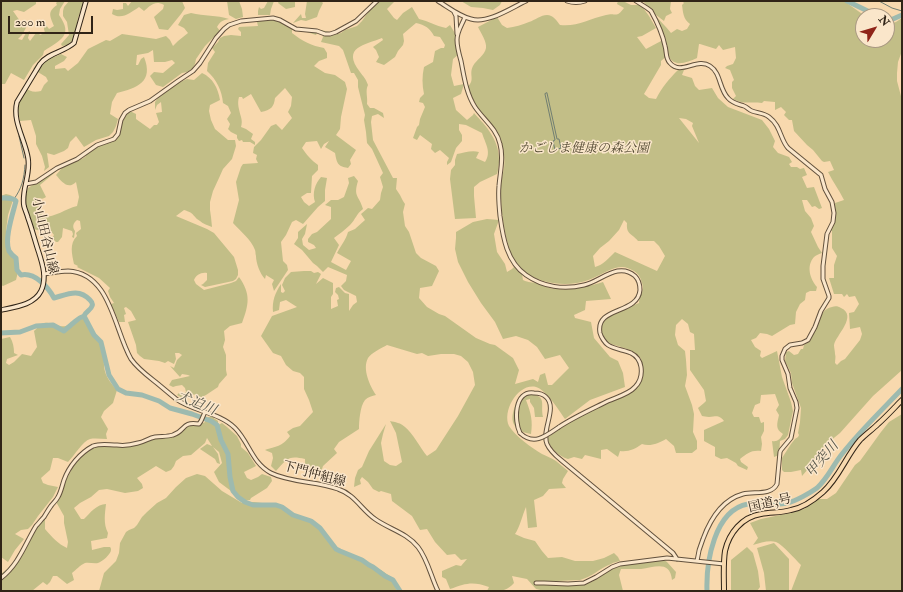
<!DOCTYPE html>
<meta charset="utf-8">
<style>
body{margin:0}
#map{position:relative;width:903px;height:592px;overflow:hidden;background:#f8d9ae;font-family:"IM FELL Double Pica",serif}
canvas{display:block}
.frame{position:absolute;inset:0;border:2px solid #302417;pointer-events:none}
.north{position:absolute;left:855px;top:8px;width:40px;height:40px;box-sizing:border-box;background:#fae6ca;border:1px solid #a99882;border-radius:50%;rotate:52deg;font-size:11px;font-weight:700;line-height:16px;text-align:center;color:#302417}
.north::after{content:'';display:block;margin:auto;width:14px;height:18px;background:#8f2418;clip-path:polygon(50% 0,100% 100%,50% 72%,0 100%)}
.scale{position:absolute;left:8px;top:16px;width:85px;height:18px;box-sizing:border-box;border:2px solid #302417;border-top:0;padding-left:5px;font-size:12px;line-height:14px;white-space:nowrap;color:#302417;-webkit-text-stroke:3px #fae6ca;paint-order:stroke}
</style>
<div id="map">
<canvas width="903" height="592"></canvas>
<div class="frame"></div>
<div class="north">N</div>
<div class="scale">200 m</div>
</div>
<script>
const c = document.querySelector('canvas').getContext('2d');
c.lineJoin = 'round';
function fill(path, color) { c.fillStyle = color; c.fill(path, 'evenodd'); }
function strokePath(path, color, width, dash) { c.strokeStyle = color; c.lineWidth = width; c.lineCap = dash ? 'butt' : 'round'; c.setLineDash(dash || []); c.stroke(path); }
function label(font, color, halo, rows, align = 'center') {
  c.font = font + ' "IM FELL Double Pica","Noto Serif JP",serif'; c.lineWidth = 3; c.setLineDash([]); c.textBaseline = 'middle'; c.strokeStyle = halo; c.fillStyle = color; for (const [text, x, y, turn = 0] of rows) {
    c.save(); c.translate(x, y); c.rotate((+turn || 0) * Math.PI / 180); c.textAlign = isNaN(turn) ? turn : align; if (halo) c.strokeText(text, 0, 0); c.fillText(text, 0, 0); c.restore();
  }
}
const green = new Path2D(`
 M1,1H36V4L24,12L17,10L13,11L20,21L25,22L27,26L22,35L18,39L22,40L26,33L30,31L28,38L30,41C33,38 34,34 38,32L40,35L45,33L44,29V26L46,25L49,29L54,26C50,16 47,12 57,5L56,3L58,1H65L60,9L59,15C74,36 60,40 44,51L43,55L33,65L24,80L11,73L5,84H1Z
 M69,1H84L78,18L74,40L67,45L62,46L61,44L69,35L67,22L63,16V11L64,7Z
 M132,1H182L185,8L181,14L168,30L159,29L154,17L163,9L164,5C155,0 151,5 144,11L139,7C130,13 122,20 112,14L113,9L117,10L123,9V3H126L128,6Z
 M227,1H239L242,9L243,17L236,19L229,15Z
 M268,1H274L271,9L270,15H258V11L259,7L261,9L264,8Z
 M279,1H295V7L286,9L278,3Z
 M307,1H321L323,3L319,11L317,17L306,21L301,20L293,23L301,14L302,18H306L305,14Z
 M380,1H395L387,9L394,18L397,20L403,13L412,7L419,19C429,21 435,26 446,28L450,25L456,35L459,54L453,59L451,75L454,86L464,84L461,94L453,98L456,110L467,120L473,115L474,113C487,127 500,141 499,162C499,166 498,170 497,174L480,182L474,187V196L476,218L455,219L450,179L451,170L455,165V160L457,154C464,153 471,150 479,152L476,158L485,162C492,152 485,143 482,133L466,125L459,124V130L462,135V141L456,148L451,162L447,165V162L449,158L440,150L435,153L431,149L432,144L420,135L417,140L413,138L417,127L419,125L420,119L425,107L423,103L419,102L420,98L424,94C422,85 422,76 424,67L433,62L435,51L441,48H444L445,45L440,37L434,36C430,28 425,25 416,23L403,34L404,41L403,45L398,51L395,57L384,65L376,62L379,57L376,50L373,47L383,40L382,38C365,45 341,47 360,72C363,76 366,79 368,85C365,91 368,97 367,104L370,108H374L383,113L384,118L378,114L372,116L371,122L373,140L393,178H397L396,189L400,195L403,201L405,204L403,212L405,226L409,232L416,253L421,258L436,266L439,271L432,286L420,288L419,298L427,307L439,314L445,316L476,338L490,344L495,345L513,358L519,370L515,384L533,379L538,382L540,375L545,373L548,385H552L569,368L560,355L545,359L537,347L528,340L516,336L503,339L495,322L481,303L468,282L458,262L455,249L456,238V232L473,222L487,219L499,220L494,234L497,252L505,264L507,272L512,269L514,267L522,274L523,280C529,283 532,282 538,283C542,285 546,287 550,288C567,292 586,287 603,282L611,299L586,301L585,310L574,315L575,318L591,322L594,338L610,357L618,361L623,373L625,387L590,400L565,419C559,410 546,390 536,387C518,383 502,411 509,426C515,436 532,448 542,454C546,456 552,458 556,461C560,464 564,468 568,471L563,479L562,483L566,488L549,489L543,496L534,500L537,527L528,528L526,507C522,516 520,527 515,534L524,538L535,541L542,551L548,558L562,557L575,561H593L604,558L614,553L618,557L620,561C617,562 614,562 611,564C600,568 592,577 580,580L536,582C550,584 567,588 582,585C595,583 603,572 615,568C629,563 649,562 664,560L667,562L676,572L675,578L672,580C670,560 655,567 641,569C634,569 628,569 621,569L619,575L623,591H545L536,589L527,579L512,576L514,583C506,592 500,591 487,591L489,587C473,581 466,583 450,589L446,579L442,577V571L456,565L461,566L467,559L461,560L455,554L447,555L435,542L427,529L420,530L412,516L392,501L391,494L381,491L379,492L373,489L368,482L362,477L360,480L361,484L354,487L355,478L358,470L362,467L369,451L386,424L383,434L381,443L384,461L390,465L396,466L402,462L396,433L390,421C395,422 401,423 405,427C412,432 421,449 427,456L436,450L458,416L475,385L473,372L468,362L461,356L454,354H441L428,356L422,353L417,354L387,345C382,348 371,353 368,358C362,369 370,386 376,395C372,396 368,397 365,400C360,406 359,422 359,429L339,442L334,449L337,453L323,466L321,472L305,464V459C288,455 287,459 276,471L271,466L273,458L272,453L265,450C276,446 282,447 290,436L287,432L293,428L300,426L313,412L309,400L304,389V377L300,373L293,371L286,365L281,356L273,353L261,336L272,316L297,307L286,300L280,302L279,310L273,312C272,301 275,293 281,284V292L283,293L285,291L282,285L285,278L291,272L304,271H311L314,273L318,272L321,274L316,284L323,278L333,283V294L331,297V309L338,306L337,300L339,299L338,295L335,292L336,288L339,287L345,293L349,294V311L353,305L357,302L356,296L344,290L341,286L346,281L347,275L328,267L323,272L317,266L313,263L302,250L294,244L298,238V232L307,224L305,234L302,239L303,245L309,250L316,248L314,245L308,242V239L312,234L317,232L331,219V207L325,205L331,200H338L344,197L349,183L348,178L354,176L358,181C353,197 359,195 363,209C356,214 356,219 350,225C345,230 339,234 334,238L339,245L331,262L346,270L351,261L337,253C341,245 346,240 348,232L355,229L365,220L361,214L368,208L372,209L380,200L381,193L383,187L380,177L383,173L372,149L367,143L366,132L364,120L365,115L358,87V80L354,73H351L343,50L339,46L321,42L323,37L322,34L317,33L316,35L307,32L321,30L337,34L341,33L345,30L357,26L362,21L369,11Z
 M461,1H502L500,5L493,10L483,8L471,7Z
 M618,1H623L631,5H641L649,16L656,28L642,36L637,37L646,49L663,40L654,15C660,20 666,27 671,33L677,29L682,31L687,29L690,24C683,19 683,12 682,5L684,3L682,1H844L865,16H863V40H887V25L896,22L902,18V51L898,62L897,73V81L902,100V370L873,396L840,433L824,446L815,461L802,476L801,470L791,472H784L782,470V458L791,444L795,439L798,437L799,435L798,433L800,422L801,408L792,383L791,373L785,361L786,352L789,351L794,355L798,354L801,349H803L804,345C819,337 816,309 832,307C835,306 838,306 841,308C858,316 836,335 834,345C834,348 835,351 835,354C836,357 835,360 835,363L837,365L841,361L845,359L860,340L862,334L860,327L850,329L849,313L854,312L859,304L855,296L849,297L847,294L844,297L842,294H834L829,278H834V265L837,256L832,248V231H826L835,215V203L844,200C839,190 833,182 828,172L834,170L830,161L824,162L822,161L813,150L807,145L794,131L792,120H789L784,115L786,112L781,107L775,110V102L764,101L762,103C750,101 745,105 733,99L736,96L732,88V82L734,80L730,70L725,68L727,66L733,64L736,58L735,47L723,50L719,45L716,49L700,44H699L697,58C686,63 674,68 668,55L661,61V65L644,94L649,98L656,99C662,87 669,79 678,70H684L682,75L692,78L695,86L699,90L712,88L718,98L728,107L762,120L769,129L775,141L773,147L778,153L789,157L792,162L789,164L791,167H797L800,169L804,168L807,175L802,177L807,188L814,187L822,208L819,209L815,206L812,207L807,200H802L805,211L811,218L814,226L811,232L818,247L822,253C819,254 816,255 814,257C806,266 810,279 817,287L816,291H810L806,293L805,300L800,304L796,312L795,324L790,325L772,336L767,334L760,333L756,338L751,340L755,347L761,351L760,356L762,358L777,351L782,377L791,402L793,411L788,435L785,439L780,441L779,455L774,457L772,441C778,442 780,439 783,434C775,429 777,424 779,415L776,410L779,405L775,394L761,395L760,403L755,405L752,413L754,417H759L761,423L764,422V431L761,437L762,444L761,451C751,450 748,453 740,459L741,462L748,467L747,470L738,466L736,463L727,458L721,459L715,456V447L704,441V430L724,421C718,414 716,417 709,417C706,417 704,416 702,416L698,408L704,403L706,401L704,390L690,370V350H695L694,334L690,332L688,324L682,319L676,325L675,335L678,345L685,351L686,360L687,375L685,386L692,405L694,414L693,432L697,441V449L692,453H676L674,446L666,439C659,443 650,447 642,444C635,449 629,452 620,451L618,457L607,449L601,450V459L585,455L582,459L574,457L568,459C558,456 550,448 547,438C563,427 578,415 595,406C607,399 630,395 637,382C640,378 643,370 642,365C641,363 641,361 641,359C632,342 595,350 599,326C599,320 605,315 610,313C620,309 630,307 639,303C639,294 646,292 641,280C640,276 637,273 634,271C630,269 626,267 622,267C612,267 601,275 591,279C587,281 581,282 577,283C559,286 539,282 524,272C505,259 500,207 501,186C501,180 503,174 504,168C505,160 504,149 501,141C498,130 488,123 480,115C474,108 469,98 465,89C477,80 468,76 473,66C476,60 485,55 486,48C487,42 481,33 478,27L497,17L502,25L507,28C515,27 522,25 529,22C535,20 541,15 547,15C553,15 557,21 560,25C577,27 589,19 606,15C616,12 616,19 624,8L617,4ZM679,118L686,119L693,123L692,126L699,143ZM624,220L627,223C626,235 632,233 638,241H654L659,246L665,256L657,271L615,252C609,258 603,265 595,267L593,256L600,248L609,241L619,230Z
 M643,1H671L670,9L672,13L666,16L664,21L652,12Z
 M191,13C204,16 217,15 229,19C222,20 220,22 217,27L220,31L205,46L196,59L195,64L192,69L187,72L182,73L163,87L156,85L150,76L154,72L163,73L175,63L172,60L165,62H154L153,50L148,53L137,55L136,65H138L141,59L144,57C154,82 137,88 117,93L112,102L110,114L118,119L116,126L113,132L109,136L96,140L84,147L76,136L70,142L68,148L64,151L54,155L47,153L49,167L44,171L45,167L42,156L36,144V136L31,120L20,121L16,99L24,87C30,91 33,93 41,91L44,85L48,81L46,77L33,69L40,59L49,54L54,57L61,54L67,57L64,61L55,66V69L65,68L68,71L78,63L88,49L106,40L110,41L122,34L156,39L166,36L170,40L173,46L178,41L188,33L184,28L178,25L184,15Z
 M264,20C277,19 281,22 292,29V33C302,41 312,46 324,48L327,53V58L319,61L314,66L325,73L335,75L345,82L347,89L341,117L340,129L336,135L356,150L350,160L351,164L348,168C337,166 337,163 335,153L325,147L329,141L324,144L321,149L317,141L306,142L302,148C307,155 311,160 318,165V170L312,176L311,193H307L301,197L304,202L309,206L315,202C312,193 315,184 321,177L327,178L325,190V201L318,207L303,224L296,220L292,222L286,235L281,242L283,261L287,265L288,270L274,291L272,284L274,280L266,275L265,279C260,274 256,263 256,256C255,251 256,254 255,250C251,239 240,231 233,223L239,200L236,182L241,167L243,164L258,163L256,159L257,155L253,153L254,147L261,140L271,126L276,124L282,130L292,118L288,112L291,106L292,97L285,88L275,98C274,107 271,110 261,112L251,94L243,99L242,97H239C237,104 239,109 241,117C242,120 242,124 241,127L246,129L253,134L251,139L255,142V145L250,142H243L242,140L239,141L237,138V135L231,132L228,129L229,127L230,124L227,119L231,113L228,106L223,103C222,91 217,80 207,71L208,63L215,52L212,48L218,42L220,38L224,36L231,35L241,36V32L238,29L239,27L258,26L257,22Z
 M202,73C213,78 218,88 220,100L210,105L209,111L211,120L215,129L228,140H235L236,146L232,159L223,169L219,178L213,191L210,202V210L211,217L212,227C208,225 203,224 200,221C192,216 195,213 184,210L176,216L207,229L214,233L234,257L238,270V275L236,279L233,281L205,287L201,285L203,284L207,280V273C201,272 196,275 194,280L196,284L204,290L231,283L236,281L239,277C251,294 249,304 242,323L230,326L224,331L225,340L223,347L226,355V370L227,375L219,384L218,387L206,395L200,398C191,388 189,403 177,395L179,393L184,394L186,392L185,388L182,385L176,386L173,387L169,385L172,380L190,376L188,375L182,374L180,377L170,366L174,368L177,360L182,355L179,353H175L176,359L174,364L168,361L165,363L159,361L144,359L140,356L137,353L136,345L128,322L136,320L131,311L126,307L124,308L126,314L124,315L125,322H119L111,304L114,303L110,297L108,291L110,288L99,278L77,267L78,266L74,264C72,254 69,244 77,236L76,233L81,229L80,221L77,220C73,223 72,227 75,231L74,238L72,237L73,234L72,231L63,228L62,237L58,242H56L52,238L54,235L50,230C46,229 40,231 37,230C30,229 25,204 25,198C26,194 27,191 28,188L58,169H59L40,185L46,197C42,200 41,198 37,198L40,209L43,217C56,217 65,209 77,206L79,197L76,182C68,190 62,182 56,175L68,161L77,157L82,159L86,156L85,151C88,149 92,146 96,144C102,141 108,141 113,136C121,130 122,119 129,112H132L136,114V119L150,129L154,125H157L159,122L156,113L162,112L161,102L157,105L155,110V102L158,98L178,83L187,79L194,80Z
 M6,194L10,195L12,196L13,200L8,215L6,231L11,253L17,264L18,272L16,280L3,286L1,285V196Z
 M81,315L84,317C88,327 93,335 102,341L101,349L105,352C102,369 105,377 117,390L113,403L104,411L101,417L108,429L106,434L107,439C101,439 95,438 90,439C83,441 74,456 68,462L58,458H53L50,470L41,478L43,483L48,485L58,487L53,497L38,516L32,525L28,529L21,530L15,534L24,539L15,550L8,562L1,557V339L10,337C13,342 14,347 14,353L18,355L7,359L6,363L9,365L14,362L22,354L31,356L37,347L34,331C37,329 40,324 44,323C51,321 58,328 66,326C74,324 74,318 81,315Z
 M529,394C548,396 540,404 543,417H535L534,408L530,402V399L526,400C531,413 533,421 531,434C519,432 510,426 513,413C514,409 515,404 518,401C521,398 525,396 529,394Z
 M902,414V591H791L801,565C795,559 783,545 776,542C769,540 760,543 753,545L758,538L750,523L761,519L790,513L804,509L818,499H827L836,493L855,465L860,461L881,432L889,422Z
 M211,416L218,421V425L222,423L227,427L237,436L241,444V447L248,453L256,466L244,472L247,478L251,480L258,477L262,474L271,477L272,481L267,488L251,498L250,500H243L219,482L214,472L222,463L219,452L213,447L218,454L220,464L217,463L215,459L200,449L207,444L212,446L207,438L205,443L191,455L183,456L176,461L174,466L171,470L166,472L156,466L137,478L142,484L143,488L138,491L125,493L107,489L99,490L91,497L80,503L74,508L81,519H84C90,513 97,504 106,504C105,513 103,524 108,533L107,538L91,541L92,550L104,547H110C111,548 111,549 111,550C111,554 102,562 98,563C94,564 89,562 85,563C80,565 76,570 72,573L74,580L67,584L57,576H53L50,582L47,585L43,582L32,591H1V574L12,565L21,549L37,528L40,522L45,514V529C52,537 58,544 67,548L68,542L64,523V516L55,500L70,473L74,463L81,453L88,446L98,443L134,445L149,438L172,435L184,425L199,422L204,423L207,418Z
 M197,474L205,476L222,491L242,503L254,502L270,504L304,518L310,519L323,532L331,545L341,552L350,555L358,557L369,567L381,570L391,577L397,591H99L104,573L116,561L119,553L120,543L126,532L129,530L134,528L137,525L142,517L147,512L157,503L166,498L176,487L186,478Z
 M774,543L789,559V591H766L764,573L757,548Z
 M747,547L753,553L758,571L760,587L757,591H731V560Z`);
const stream = new Path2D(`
 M879,1L892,8L902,11
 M547,93L557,139H559L561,148L555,150L553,141L555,140L545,94Z
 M19,136L24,158
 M14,199C22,188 24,179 25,165`);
const river = new Path2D(`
 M847,1L878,16
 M887,20L893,19L902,15
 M1,198C6,198 13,197 16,201C13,213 4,239 9,251C11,254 13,256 16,258L17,270L21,275C35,272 48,287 54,298C68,294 79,288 90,300C92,302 93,304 92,306C91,310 86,311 84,316
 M84,316L94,335L101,342L109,375L118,389L126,393L142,395L159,401L170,408L192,414L211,421L217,425L221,440L228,454L230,477L233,491L238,497L245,502L253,505H276L282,507L293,515L311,521L320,528L336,549L340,551L362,560L369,565L373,567L385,576L393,580L400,591
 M1,333L20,332L36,326L53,325L64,331C67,328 69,327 72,324C77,320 78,318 84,316
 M707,591C706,563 714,510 748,504C753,503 760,504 766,504C772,504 781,505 787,503C796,501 810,493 817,488C828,478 833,465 842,454C860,431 882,410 902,389`);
const tertiary = new Path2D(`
 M438,1C448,7 459,16 471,19C488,24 511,8 526,1
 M567,1C573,3 579,3 585,1
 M636,1L647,8L651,11C656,20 663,36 665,46C667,52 665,58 670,63C681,76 697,57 710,66C721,73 719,89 728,98C732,103 738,104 744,106C747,107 749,110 752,111C757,113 764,113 769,117C781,126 780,139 788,148L821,175L825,189L832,202L834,213L833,222L827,234L823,266V279L829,296V298L821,311L815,327L808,340L802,343L790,345L785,349L782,356V360L788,374L790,388L796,402L797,408L791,438L781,450L780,452L777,484C771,496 754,491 743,494C721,500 710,520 703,539C700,546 698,553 697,561
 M454,12L456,16L457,34
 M465,17C462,25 457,31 457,40C457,47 459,54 461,61C464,76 466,93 475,107C483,119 497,129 500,144C504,158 500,172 499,186C498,196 499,206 500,216C503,238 507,262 526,275C543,287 564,290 584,285C600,282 618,261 635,276C638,279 640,285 640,290C638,315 595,306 600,333C601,337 605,343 608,345C614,349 624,350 631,353C637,356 640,360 641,367C642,374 641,381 635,387C629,394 617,397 608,401C592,409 574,417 559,427
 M26,184L36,182L57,168L77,159L97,145L114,139L118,134L121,120L125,113L129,110L150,101L178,81L193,71L200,63L216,38L224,29L229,25L241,21L273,18L280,20L296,29L317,31L325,34H330L336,32L356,21L377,1
 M44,274C52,273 60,271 68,271C111,273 114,330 131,359C138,369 148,376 158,384C164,389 170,394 176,399C194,412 219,412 235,428C249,442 252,463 271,473C291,483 317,481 338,489C354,494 362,510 375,519C389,529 407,533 418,547C428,560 431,577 438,591
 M520,433C514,421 514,390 534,393C538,393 543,394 546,397C558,408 541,430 547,444C550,451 556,456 561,460L673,553L677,559
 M1,578C19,564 25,544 36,526C39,523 41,520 44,517C46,514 48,510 51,506C53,503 56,501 58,497C61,492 62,486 64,480C69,466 80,453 93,446C101,443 109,445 117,445C124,446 131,445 138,443C144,442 149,438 155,437C161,436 167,437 173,435C186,431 181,421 199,424L201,421L205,412
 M536,583H544L568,584L584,583L596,577L612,567L620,564L667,558L724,564`);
const secondary = new Path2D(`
 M1,310C15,307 34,305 41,291C43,287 44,281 44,276C44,268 41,260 39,253C35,241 32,229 28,218C27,214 25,210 24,206C21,190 31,175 28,158C25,139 12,121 17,102L40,64C48,53 64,52 74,43L86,1`);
const trunk = new Path2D(`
 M724,591C724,578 723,564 725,551C729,533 742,517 761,514C771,512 781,513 791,510C803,508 814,500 823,492C839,478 846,456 860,440C866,434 873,429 878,424C887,416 894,408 902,400`);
const tertiaryBridge = new Path2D(`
 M520,433C534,446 546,436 559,427`);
const parkNames = [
 ["かごしま健康の森公園",584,149]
];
const streetNames = [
 ["小山田谷山線",44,236,77],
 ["下門仲組線",314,475,15],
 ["国道3号",770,504,-13]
];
const waterNames = [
 ["犬迫川",196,404,22],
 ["甲突川",823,460,-50]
];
fill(green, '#c2be87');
strokePath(stream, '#717e72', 1);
strokePath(river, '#9dbaaf', 5);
strokePath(tertiary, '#62513d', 5);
strokePath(secondary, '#302417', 5.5);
strokePath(trunk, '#302417', 6);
strokePath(tertiary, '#fae6ca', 3);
strokePath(secondary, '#fae6ca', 3.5);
strokePath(trunk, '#f8d9ae', 4);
strokePath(tertiaryBridge, '#62513d', 5, []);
strokePath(tertiaryBridge, '#fae6ca', 3);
label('italic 13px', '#544a33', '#fae6ca', parkNames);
label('13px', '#302417', '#fae6ca', streetNames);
label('italic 14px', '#515145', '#fae6ca', waterNames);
</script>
